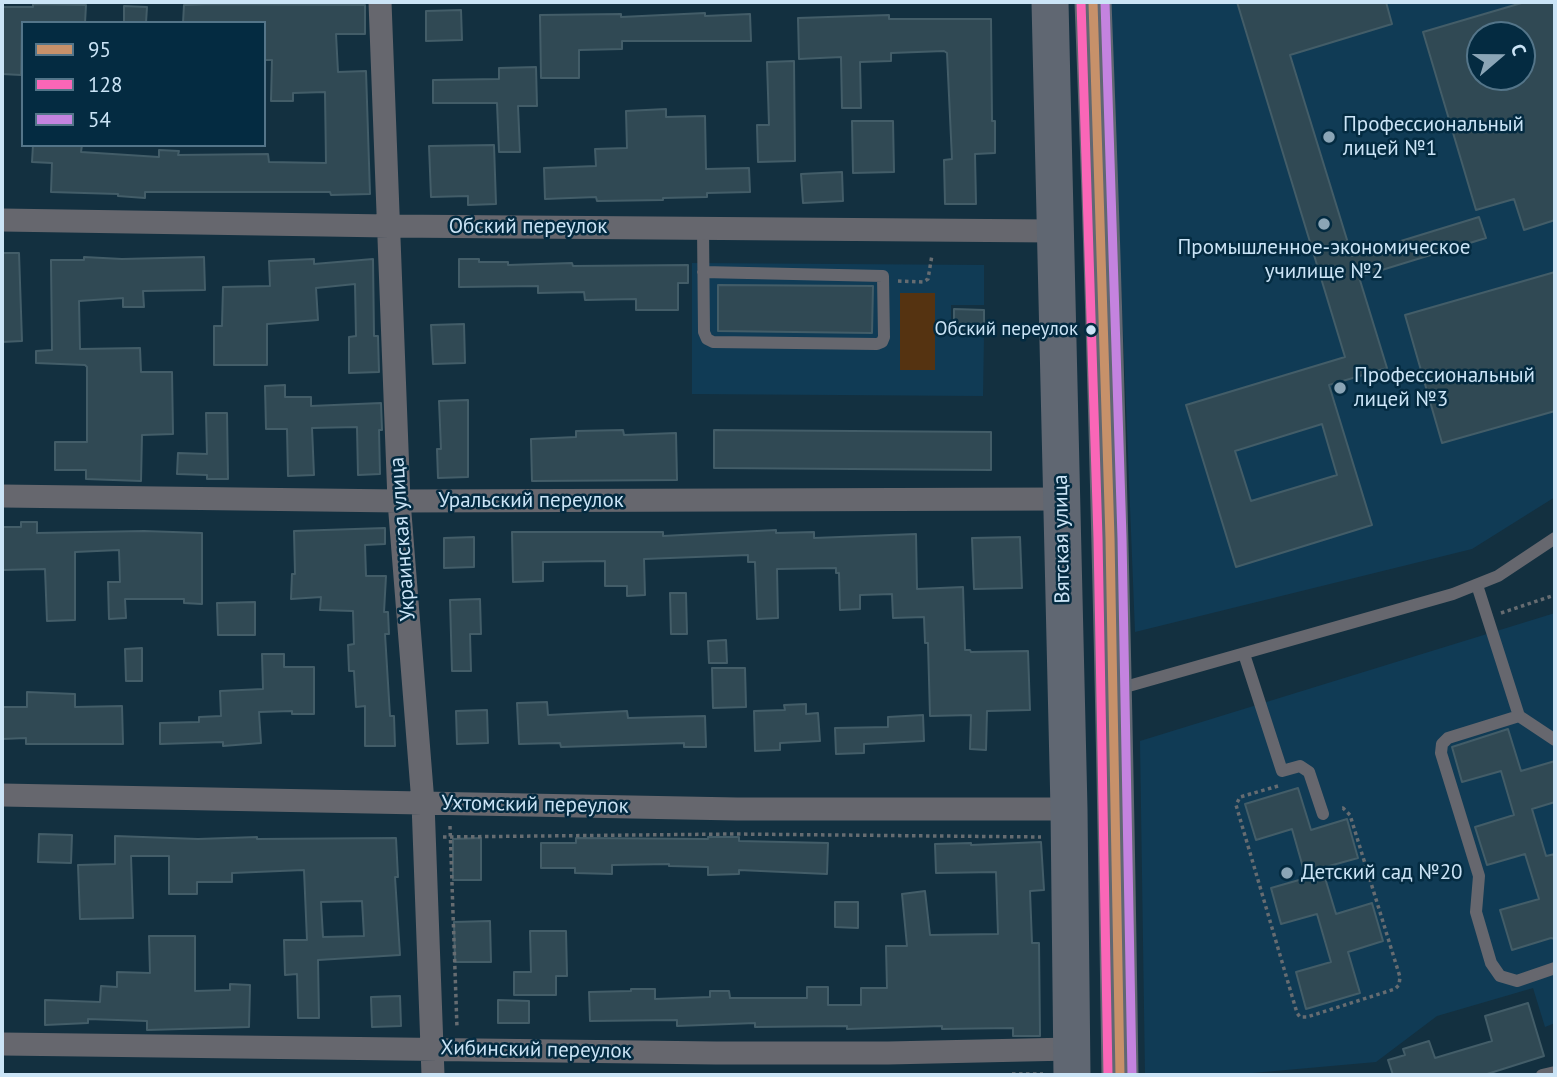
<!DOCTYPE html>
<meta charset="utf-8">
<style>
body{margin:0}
#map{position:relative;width:1557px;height:1077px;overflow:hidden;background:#133040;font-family:"PT Sans",sans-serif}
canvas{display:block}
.frame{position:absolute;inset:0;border:4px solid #cbe4f6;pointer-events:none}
.legend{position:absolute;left:21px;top:21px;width:245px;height:126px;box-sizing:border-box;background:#042b41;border:2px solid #547589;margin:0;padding:9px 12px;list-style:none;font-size:21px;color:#cbe4f6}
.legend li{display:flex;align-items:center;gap:14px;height:35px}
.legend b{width:35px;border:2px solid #547589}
.north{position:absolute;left:1466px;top:21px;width:70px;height:70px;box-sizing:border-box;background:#042b41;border:2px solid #547589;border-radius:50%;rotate:70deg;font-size:19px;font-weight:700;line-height:28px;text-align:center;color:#cbe4f6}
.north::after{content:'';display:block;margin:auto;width:24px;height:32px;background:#8ba5b6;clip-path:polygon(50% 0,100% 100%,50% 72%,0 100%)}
</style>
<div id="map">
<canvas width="1557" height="1077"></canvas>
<div class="frame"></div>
<ul class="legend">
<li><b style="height:9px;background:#c7916a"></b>95</li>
<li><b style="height:9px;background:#fa66b7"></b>128</li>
<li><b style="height:9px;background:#c483df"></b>54</li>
</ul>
<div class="north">С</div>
</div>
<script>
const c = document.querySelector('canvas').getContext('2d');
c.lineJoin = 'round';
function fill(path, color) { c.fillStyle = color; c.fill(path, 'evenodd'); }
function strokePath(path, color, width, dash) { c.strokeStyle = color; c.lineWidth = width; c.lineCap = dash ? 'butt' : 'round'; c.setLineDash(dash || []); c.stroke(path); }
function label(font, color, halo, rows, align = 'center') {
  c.font = font + ' "PT Sans",sans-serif'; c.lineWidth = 5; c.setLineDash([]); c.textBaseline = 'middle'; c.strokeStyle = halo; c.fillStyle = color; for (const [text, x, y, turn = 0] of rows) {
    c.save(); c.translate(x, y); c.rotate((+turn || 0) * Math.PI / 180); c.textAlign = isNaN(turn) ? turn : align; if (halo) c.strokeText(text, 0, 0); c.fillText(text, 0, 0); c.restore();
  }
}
const built = new Path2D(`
 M1098,2H1555V497L1472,549L1135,632L1121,280ZM1480,35H1522V77H1480Z
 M692,263L984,265V305H951V334L984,335L983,396L692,394Z
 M1555,613V1023L1545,1027L1533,988L1437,1016L1376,1062L1230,1075H1145L1140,741Z`);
const green = new Path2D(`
 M900,293H935V370H900Z`);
const building = new Path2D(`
 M1237,2H1386L1392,24L1290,55L1352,256L1479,217L1486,238L1359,277L1387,368L1329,385L1372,525L1236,567L1186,405L1345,357ZM1322,424L1337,475L1251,501L1235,451Z
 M1525,2H1555V220L1524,230L1514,199L1476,210L1423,32ZM1480,35H1522V77H1480Z
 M33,4L86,5L85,23H22L21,75L2,74V7H33Z
 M212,4L365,5V34H336L338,72L366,71L370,194L331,195L330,192H145V198L118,196V194L51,192L52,163L32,162L33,145H82L81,152L159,157V150L179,151L178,155L268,154L269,162L326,163L325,92L293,93V101H271L272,60H264V23H183L184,5Z
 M124,6L147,7L146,23H124Z
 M461,10L462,40L426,41V11Z
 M705,13V16L750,14L751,41H622V49L579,50V78H541L540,15L621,14V17Z
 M889,15V19H991L992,121H995V153L975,154L976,204H945L944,160L952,159L947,53L944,51L891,53V61L860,62L861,108H842L841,57L799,59L798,18Z
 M794,61L795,161L758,162L757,125H769L767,62Z
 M536,67L537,106H518L520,152H499L497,103H433V80L499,79V68Z
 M666,109V117L705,116L706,169L749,168L750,192L707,193V197L663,198V200L597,201L596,197L545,199L544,168L596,166L595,149L627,148L626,111Z
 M852,121H893L894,172L853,173Z
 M494,145L496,204L468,205V196L431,197L429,146Z
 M842,172L843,201L803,203L801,174Z
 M2,253H19L22,341L2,342Z
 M84,257L122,259L204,257L205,290L143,291L144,307H123V298L79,301L80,349L140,348L141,372H172L173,434L142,435L141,481L86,479V470H55V442H87V367L85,365L36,363V351L52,350L51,260H84Z
 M314,259V264L373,259L374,336H378L379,372L349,373V337L356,336L355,284L316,288L318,320L267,324V365H214V326H222L223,287L270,286L269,261Z
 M459,259H479V262H508V265L572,263L573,266L688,265V283H678V310H636V299L585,300L584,292L538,293V286L459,287Z
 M1555,272V411L1442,443L1405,315Z
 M718,285L873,286L872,333L718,331Z
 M954,309L984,310V332L954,331Z
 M464,324L465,363L433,364L431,325Z
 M285,385V397H311V406L381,403L382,430H379L380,474L358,475L357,427L312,428L314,475L288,476L287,429H266L265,386Z
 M468,400V477L438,478L437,449H441L439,401Z
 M206,413H227L228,479H207V475L177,474L178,453L207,454Z
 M623,430L624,435L676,433L677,480L532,481L531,439L576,437V431Z
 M714,430L991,432V470L714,468Z
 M21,522H37V533L144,531L202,533V604L184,603V599H125L126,618L109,619L108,582H120L119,550L75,552V620L47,621L45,569L2,570V527H21Z
 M385,528V544L365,545L366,576H386L384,612H388L389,634H385L390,716H394L395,746H365V706L356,707L354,671H349L348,645L354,644L353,611L320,610L321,597L291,599L292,574H295L294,531Z
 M776,530V533L814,532V538L916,534L917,589L963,587L965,650H970L971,652L1028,651L1030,710L987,711L986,750L970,749L971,715L930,716L928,643H925L924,617L893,618L892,594L860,595V609L840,610L839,573H836V568L777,569L778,618L757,619L755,562H748V555L644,559L645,595L627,596V586H605V561L543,562V581L513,582L512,532H663V536Z
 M474,537V567L444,568V538Z
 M1020,537L1022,588L974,589L972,538Z
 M670,593H686L687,634H671Z
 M480,599L481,634H470L471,671H452L450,600Z
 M255,602V635H218L217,603Z
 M726,640L727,663H709L708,641Z
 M142,648V681H126L125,649Z
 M262,654H284V667H314V714H292V711L259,712L261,743L223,746V742L160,744V723L199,722V717L221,716L220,691L263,689Z
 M712,668H745L746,707L713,708Z
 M27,692L75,694V707L122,706L123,744H26V738L2,739V707H27Z
 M547,702L548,715L627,711L628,718L705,716L706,747H684V743L561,747L560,743L519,744L517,703Z
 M806,704V714L818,713L820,741L780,743V750L755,751L754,711L785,710L784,705Z
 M487,710L488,743L457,744L456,711Z
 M923,715L924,741L864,744V753L836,754L835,728L888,727V717Z
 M1508,729L1521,771L1555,761V802L1532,809L1546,856L1555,854V939L1551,938L1512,950L1500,910L1539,899L1525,854L1487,865L1475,827L1514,815L1501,771L1462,782L1452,747Z
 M1298,788L1311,830L1347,819L1358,858L1322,868L1336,914L1372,903L1383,941L1348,952L1360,993L1306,1009L1296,972L1331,962L1317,914L1281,924L1271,888L1306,878L1292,829L1256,840L1245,804Z
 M39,834L72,835L71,863L38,862Z
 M115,836L198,839L257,837V839L396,838L398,877H395L400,955L318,960L319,1018H298L297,974L285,975L284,940H307L304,870L232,873V882H197V894H169V856H131L133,918L80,919L78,865L115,864ZM362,901L364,936L323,937L321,902Z
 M708,837H739V841L828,843L827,874L739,870V874L708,875V867L669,866V864L612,865V874L575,873V868H541V843H576V838L708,839Z
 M481,838V880H453V839Z
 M1041,842L1044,890L1030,891L1032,943H1039L1040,1036H1013V1028L942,1029V1026L847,1029V1026L755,1027V1023L677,1026V1020L590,1021L589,992L631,991V989H655V999L710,997V991H729L730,998H807V987H828V1005H861V988H887L886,946H907L902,894L925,891L930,935L998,934L996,872L936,873L935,844L971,843V845Z
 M835,902H858V928L835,927Z
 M490,921L491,962H455L454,922Z
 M530,931H566L567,976H556V995H514V972H531Z
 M149,936H195V991L230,990V984L250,985L249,1027L147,1030V1021L88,1019V1023L45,1025V1000L100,1002L101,986L117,987V972L150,973Z
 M400,996L401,1026L372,1027L371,997Z
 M498,1000L529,1001V1023H498Z
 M1528,1003L1544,1056L1484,1075H1393L1388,1060L1405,1055L1403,1049L1429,1041L1435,1058L1492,1041L1485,1016Z`);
const path = new Path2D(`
 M898,281L923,282L928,279L932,255
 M1501,613L1555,595
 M1278,786L1240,797L1236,805L1297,1013L1300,1017H1307L1395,989L1399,985L1400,977L1350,815L1343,808L1339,809
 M450,826L457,1028
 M443,837L734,834L1041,837
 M1012,1074H1043
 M452,1075H550`);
const service = new Path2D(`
 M703,228L704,332L707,339L713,342L877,344L882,342L884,337L883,276L703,272
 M1477,585L1519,716L1555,740
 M1244,654L1282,771L1300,766L1309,772L1323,814
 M1118,689L1453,594L1498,576L1555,538
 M1519,716L1448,738L1442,744L1441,753L1479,876L1476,912L1491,963L1500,976L1517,981L1555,968
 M1542,1075L1555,1072`);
const minor = new Path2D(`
 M380,2L399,501L423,803L433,1075
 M2,220L389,226L1054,231
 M2,496L399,501L1061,499
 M2,795L737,809H1069
 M2,1044L716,1053H888L1071,1049`);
const primary = new Path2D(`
 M1050,2L1069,809L1072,1075
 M1093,2C1107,359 1115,717 1120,1075`);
const bus1 = new Path2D(`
 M1093,2L1110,538L1120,1075`);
const bus2 = new Path2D(`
 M1081,2L1098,538L1108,1075`);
const bus3 = new Path2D(`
 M1105,2L1122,538L1132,1075`);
const markers = [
 [1329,137,7,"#8ba5b6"],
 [1324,224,7,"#8ba5b6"],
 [1091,330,6,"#cbe4f6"],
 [1340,388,7,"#8ba5b6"],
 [1287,873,7,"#8ba5b6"]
];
const busNames = [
 ["Обский переулок",1078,330]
];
const poiNames = [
 ["Профессиональный",1343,125],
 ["лицей №1",1343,149],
 ["Промышленное-экономическое",1324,248,"center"],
 ["училище №2",1324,272,"center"],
 ["Профессиональный",1354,376],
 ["лицей №3",1354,400],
 ["Детский сад №20",1301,873]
];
const streetNames = [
 ["Обский переулок",528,227],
 ["Уральский переулок",531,501],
 ["Украинская улица",403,539,-94],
 ["Вятская улица",1062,539,-91],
 ["Ухтомский переулок",535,805,1],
 ["Хибинский переулок",536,1050,1]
];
fill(built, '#103b55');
fill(green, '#531');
fill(building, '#304954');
strokePath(building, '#435d68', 2);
strokePath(path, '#666c71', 3.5, [3.5, 3.5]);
strokePath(service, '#66676e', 12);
strokePath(minor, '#66676e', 23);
strokePath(primary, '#606772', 37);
strokePath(bus1, '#c7916a', 9);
strokePath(bus2, '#fa66b7', 9);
strokePath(bus3, '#c483df', 9);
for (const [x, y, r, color] of markers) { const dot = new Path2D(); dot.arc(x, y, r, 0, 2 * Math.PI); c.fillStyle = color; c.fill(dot); strokePath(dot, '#042b41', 2.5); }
label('19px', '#cbe4f6', '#042b41', busNames, 'right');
label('21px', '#cbe4f6', '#042b41', poiNames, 'left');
label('21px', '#cbe4f6', '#042b41', streetNames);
</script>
